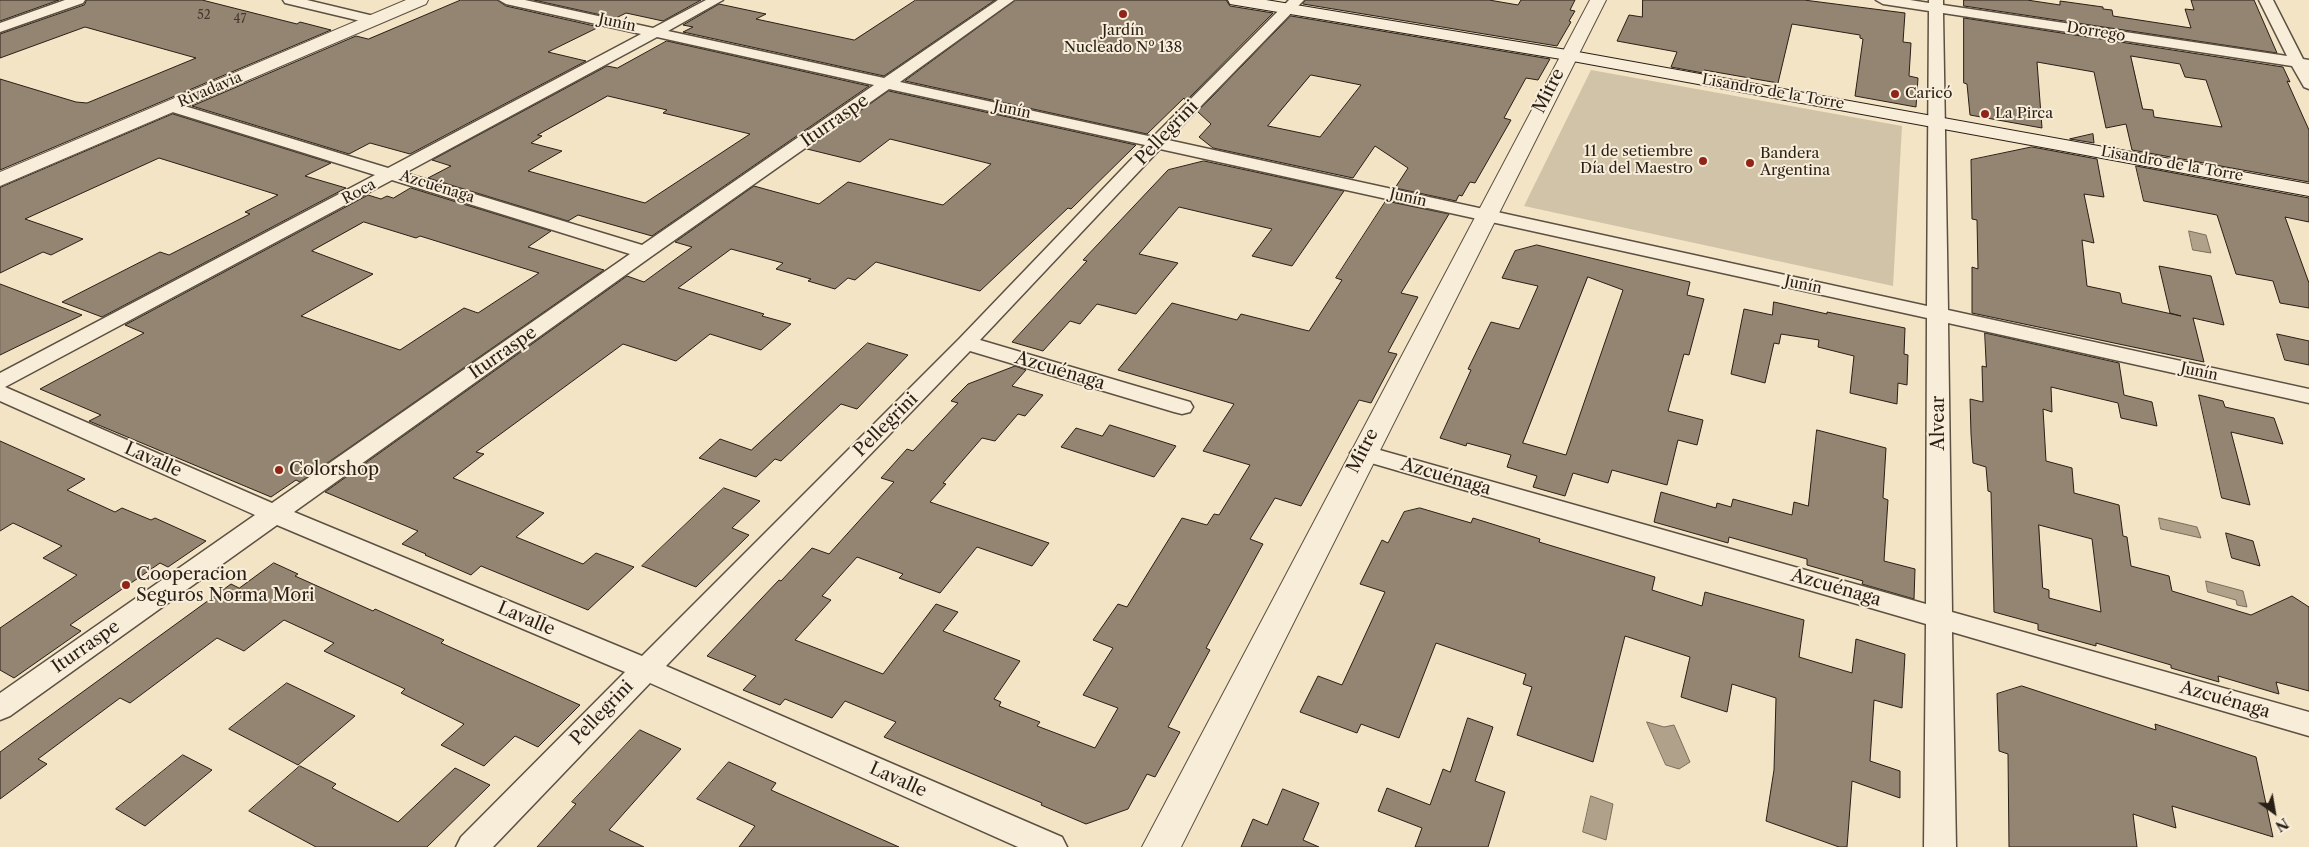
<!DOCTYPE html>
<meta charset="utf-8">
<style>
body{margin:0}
#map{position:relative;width:2309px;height:847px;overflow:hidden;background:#f3e4c5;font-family:"Libre Caslon Text",serif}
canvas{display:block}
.north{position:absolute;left:2249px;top:787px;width:50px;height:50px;-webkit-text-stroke:4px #f7edd9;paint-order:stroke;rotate:148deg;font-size:14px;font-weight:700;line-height:20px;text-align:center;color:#2a1f17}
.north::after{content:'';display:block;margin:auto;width:18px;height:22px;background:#2a1f17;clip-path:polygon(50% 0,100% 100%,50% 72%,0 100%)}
</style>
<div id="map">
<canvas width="2309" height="847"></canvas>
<div class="north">N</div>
</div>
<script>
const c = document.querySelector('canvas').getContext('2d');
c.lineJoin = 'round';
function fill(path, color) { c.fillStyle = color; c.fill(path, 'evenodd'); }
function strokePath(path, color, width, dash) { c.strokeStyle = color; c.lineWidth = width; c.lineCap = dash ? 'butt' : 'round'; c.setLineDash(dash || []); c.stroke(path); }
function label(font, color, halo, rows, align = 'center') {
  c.font = font + ' "Libre Caslon Text",serif'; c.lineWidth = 4; c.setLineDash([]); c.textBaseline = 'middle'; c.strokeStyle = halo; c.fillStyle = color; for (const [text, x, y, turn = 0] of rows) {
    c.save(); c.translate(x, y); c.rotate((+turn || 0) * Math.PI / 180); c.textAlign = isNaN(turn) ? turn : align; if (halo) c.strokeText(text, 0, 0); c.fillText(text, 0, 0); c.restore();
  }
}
const green = new Path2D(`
 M1591,70L1902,126L1893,286L1524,206Z`);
const water = new Path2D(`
 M2189,231L2206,235L2211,253L2193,250Z
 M2159,518L2197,527L2201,538L2161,529Z
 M2206,581L2243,591L2247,607L2237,605L2236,600L2208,592Z
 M1647,722L1664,727L1674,725L1690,762L1679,769L1666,765Z
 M1591,796L1613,804L1606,840L1583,832Z`);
const building = new Path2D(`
 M0,0H59L0,21Z
 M87,0H202L297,24L300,22L331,30L0,170V79L76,102L87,103L196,58L85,27L0,58V34L84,5Z
 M461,0H497L506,6L599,27L548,52L586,61L410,154L370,143L349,154L192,106L356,36L368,39Z
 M534,0H701L663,21L626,13L616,18Z
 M916,0H995L884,76L683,32L693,27L683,25L719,4L766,14L756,19L854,40Z
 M1016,0H1226L1230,6L1273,13L1186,101L1184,98L1147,134L905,81Z
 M1306,0H1489L1518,5L1521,0H1575L1570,10L1575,11L1569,21L1571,22L1557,46L1303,4Z
 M1643,0H1804L1905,13L1903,42L1911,43L1909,76L1918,78L1916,107L1855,96L1863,39L1860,38V35L1792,24L1778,83L1704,70L1703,73L1671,67L1677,52L1617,41L1629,15L1642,17Z
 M1964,0H2027L2060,5V1L2103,7V9L2112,10L2113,16L2191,28L2185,9L2194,10L2191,0H2254L2277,53L1964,6Z
 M1291,16L1550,59L1538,80L1526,78L1504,118L1511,120L1475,183L1470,182L1462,196L1459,195L1456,201L1395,188L1408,168L1375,146L1353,178L1213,148L1199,137L1211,124L1198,112ZM1311,75L1361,85L1320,137L1268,126Z
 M1964,18L2283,67L2290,82L2287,81L2309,130V182L2132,150L2126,124L2106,128L2094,72L2037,62L2042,128L1970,115L1967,84L1964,83ZM2131,56L2180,64L2185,77L2206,80L2222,127L2154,117L2153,110L2143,109Z
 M667,41L869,86L652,236L578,215L568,221L428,178L451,166L432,160L607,66L617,68ZM608,96L667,110L663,113L750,134L645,203L528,171L562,151L531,143L542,136L538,135Z
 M889,91L1136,145L1071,209L1068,208L980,291L876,262L855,280L848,278L835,289L808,281L811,279L776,269L783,263L731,249L678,288L764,314L762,316L791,324L761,350L710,334L676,361L623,344L476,452L484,454L453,478L544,513L516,537L583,564L596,553L634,567L588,610L481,566L471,575L425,555L426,554L402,544L418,531L325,492L627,276L644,282L692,247L675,242L754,186L819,204L848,182L943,205L991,164L890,139L860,162L807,149Z
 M173,114L331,163L305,176L346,188L102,317L62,302L160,252L169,255L250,214L245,212L278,195L159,158L25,219L83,239L51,255L43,252L0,273V188Z
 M2093,134L2094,143L2070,139Z
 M2032,147L2097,159L2104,197L2084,194L2094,243L2082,240L2087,286L2120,293L2122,303L2181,316L2170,313L2159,266L2211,276L2224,325L2193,318L2204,362L1972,313V267L1978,269L1977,220L1972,219L1971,160Z
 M1204,161L1344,191L1292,266L1252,256L1272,229L1179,207L1139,254L1178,263L1136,314L1097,304L1080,324L1070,321L1043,351L1012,342L1087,261L1083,260L1168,170Z
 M2136,166L2309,198V222L2285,217L2309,283V308L2280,303L2273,281L2236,274L2217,215L2144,201Z
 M411,188L551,231L528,247L604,270L300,482L296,480L271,497L89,421L101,415L40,389L144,333L125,325L368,195L381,199L387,196L393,198ZM364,222L416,238L420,236L539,273L478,313L464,308L400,350L301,316L373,274L312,251Z
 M1386,201L1449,214L1401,293L1418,297L1388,352L1397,354L1371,403L1359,400L1301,506L1275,498L1250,539L1263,544L1206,648L1210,650L1168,727L1180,732L1155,777L1147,774L1128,809L1086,824L1041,805L1042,803L884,737L896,722L845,701L832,718L785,699L780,705L743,690L756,676L707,656L779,580L781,581L812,548L829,554L894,482L881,478L907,449L913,451L958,403L951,401L968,384L1015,366L1026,370L1012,386L1043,395L1025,416L1018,414L995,441L982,438L943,483L946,484L930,502L1049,543L1032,566L977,547L940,593L899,578L903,574L857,557L822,596L831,600L795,640L883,674L936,604L958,612L943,631L1020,661L994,699L1001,702L999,706L1040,722L1037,726L1095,748L1118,708L1083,695L1113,648L1093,640L1118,604L1127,607L1182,518L1207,525L1214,514L1219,515L1250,465L1203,451L1234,404L1118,370L1172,303L1237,320L1241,314L1309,331L1342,280L1336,278Z
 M1537,245L1690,282L1687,295L1704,299L1689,355L1684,354L1668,411L1703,420L1697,445L1678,440L1667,485L1612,470L1608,483L1573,473L1565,496L1533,487L1537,476L1507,467L1511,455L1467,443L1466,446L1440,438L1471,370L1468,369L1491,322L1519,329L1538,286L1502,278L1515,251ZM1588,277L1623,290L1566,455L1523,443Z
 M0,284L82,315L0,355Z
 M1774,302L1827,314V312L1905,328L1904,354L1908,355L1907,385L1898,383L1897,404L1850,393L1854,356L1818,347L1819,340L1781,334L1779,344L1774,343L1765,383L1731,374L1744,309L1772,315Z
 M1985,333L2119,363L2124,395L2152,402L2157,426L2121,418L2118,403L2051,387L2052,412L2043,409L2046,461L2072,468L2074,493L2119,505L2123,536L2127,537L2131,566L2169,576L2172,591L2251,615L2292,596L2309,607V691L2276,682L2279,694L2218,676L2219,682L2171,668V665L2096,643V646L2038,630V624L1994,612L1991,492L1988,491L1986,467L1973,463L1971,434L1970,399L1983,402L1982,366L1986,367ZM2039,525L2092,539L2101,612L2049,598V590L2043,588Z
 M2277,334L2309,341V365L2285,360Z
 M868,343L908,355L857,409L841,404L781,461L775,459L756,477L699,458L720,439L751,450Z
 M2199,395L2223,401L2225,407L2274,418L2283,444L2231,432L2250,505L2222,498Z
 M1110,425L1176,446L1154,477L1061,447L1076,428L1102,436Z
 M1817,430L1886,448L1883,498L1888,500L1884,561L1915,569L1914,599L1862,584L1863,581L1807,565V559L1729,537L1728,543L1654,522L1661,492L1716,508L1717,503L1731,507L1733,499L1792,515L1794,502L1808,506Z
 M0,441L85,479L67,490L115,512L122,508L151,520L155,518L206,541L168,567L160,563L70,625L81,631L14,678L0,670V628L77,575L43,558L62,546L13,523L0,531Z
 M724,488L760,501L732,528L749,535L696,587L642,566Z
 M1420,508L1471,523L1473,518L1540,539L1539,542L1655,577L1652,590L1702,606L1705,592L1804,620L1799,657L1852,673L1856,639L1905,654L1902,708L1874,700L1870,761L1900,771V798L1852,781L1847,847H1839L1766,821L1774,770L1776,698L1732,684L1727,712L1681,697L1690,657L1625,636L1593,762L1517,735L1532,687L1523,684L1526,674L1436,643L1399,738L1361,724L1357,733L1300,712L1318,676L1342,685L1385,592L1360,584L1382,540L1388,543L1404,512Z
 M2226,533L2253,541L2260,566L2232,558Z
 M274,563L298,574L295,576L373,611L375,609L444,640L441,643L580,705L538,747L515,736L484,766L441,745L464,724L401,693L405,689L324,651L334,643L284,620L244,651L217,638L130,703L120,698L38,759L47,764L0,799V752L231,584L239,588Z
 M287,683L355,716L298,765L229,729Z
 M2022,686L2156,730L2155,724L2256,757L2273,837L2172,806L2176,828L2133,814L2137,847H2009L2008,754L1999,751L1997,694Z
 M1468,718L1493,727L1475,781L1505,792L1488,847H1415L1422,828L1378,811L1387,788L1430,805L1443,769L1450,772Z
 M640,730L681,749L609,830L644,847H537L576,804L572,802Z
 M183,755L212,770L145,826L116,809Z
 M729,762L776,783L771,790L899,847H739L755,826L697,799Z
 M300,766L336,784L332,788L398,822L455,768L490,785L427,847H316L249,811Z
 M1283,789L1319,803L1303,840L1319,847H1241L1253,819L1267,825Z`);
const minor = new Path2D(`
 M65,0H85L83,3L0,32V23Z
 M283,0H307L378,17L380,20L373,24L285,3Z
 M499,0H525L653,28L706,0H723L668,31L884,78L998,0H1014L900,82L1153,137L1289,0H1304L1168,140L1927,306L1929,11L1883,4L1876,0H1910L1929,3V0H1943V5L2287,56L2259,0H2273L2303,59L2309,60V89L2304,87L2292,66L1943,13L1948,310L2309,389V403L1948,323L1952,612L2309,712V736L1952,632L1956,847H1924L1926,624L1354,458L1350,453L1354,448L1362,445L1926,604L1927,318L1160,149L980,340L1190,402L1193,407L1190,412L1182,414L1174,412L970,351L666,666L1062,837L1067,847H1018L650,683L493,847H456L461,837L625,672L277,525L10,716L0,720V693L255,515L0,401V373L375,175L166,110L164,107L166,104H178L388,168L641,34L506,4ZM657,37L874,85L642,245L405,173ZM889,89L1145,145L959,339L642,656L294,512L652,256ZM392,180L630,254L272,503L5,387Z`);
const tertiary = new Path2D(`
 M406,0H428L426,4L0,186V172Z
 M1590,0H1606L1181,847H1142Z`);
const secondary = new Path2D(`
 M1228,0H1266L1567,50L2309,184V196L1567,60L1236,5L1230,4Z`);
const markers = [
 [1123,14,5,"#8f2418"],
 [1895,94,5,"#8f2418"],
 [1985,114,5,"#8f2418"],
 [1703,161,5,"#8f2418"],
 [1750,163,5,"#8f2418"],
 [279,470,5,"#8f2418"],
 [126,585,5,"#8f2418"]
];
const farNumbernames = [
 ["52",204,16],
 ["47",240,20]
];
const farStreetnames = [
 ["Junín",617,23,12],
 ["Dorrego",2096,32,9],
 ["Rivadavia",210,90,-23],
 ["Lisandro de la Torre",1773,92,10],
 ["Junín",1012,110,12],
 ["Lisandro de la Torre",2172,164,10],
 ["Azcuénaga",437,187,17],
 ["Roca",359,192,-28],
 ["Junín",1408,198,13],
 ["Junín",1803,285,12],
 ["Junín",2199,372,12]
];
const farPoinames = [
 ["Jardín",1123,31,"center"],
 ["Nucleado Nº 138",1123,48,"center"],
 ["Caricó",1905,94],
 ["La Pirca",1995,114],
 ["11 de setiembre",1693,152,"right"],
 ["Día del Maestro",1693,169,"right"],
 ["Bandera",1760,154],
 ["Argentina",1760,171]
];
const streetNames = [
 ["Mitre",1549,91,-63],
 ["Iturraspe",835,121,-35],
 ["Pellegrini",1167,133,-46],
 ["Iturraspe",503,353,-35],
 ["Azcuénaga",1060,371,17],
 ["Alvear",1939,423,-90],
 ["Pellegrini",886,425,-45],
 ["Mitre",1363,451,-63],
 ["Lavalle",153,460,24],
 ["Azcuénaga",1446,477,16],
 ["Azcuénaga",1836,588,16],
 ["Lavalle",526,619,23],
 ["Iturraspe",86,647,-35],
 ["Azcuénaga",2225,700,16],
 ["Pellegrini",602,713,-46],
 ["Lavalle",898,780,24]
];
const poiNames = [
 ["Colorshop",289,470],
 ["Cooperacion",136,575],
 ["Seguros Norma Mori",136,596]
];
fill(green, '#d1c3a7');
fill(water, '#afa18a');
strokePath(water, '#7a6d5c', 1);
fill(building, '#938571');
strokePath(building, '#2a1f17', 1);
strokePath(minor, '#5c5042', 3);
strokePath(tertiary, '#5c5042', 2);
strokePath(secondary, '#2a1f17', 2);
fill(minor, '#f7edd9');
fill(tertiary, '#f7edd9');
fill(secondary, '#f7edd9');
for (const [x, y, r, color] of markers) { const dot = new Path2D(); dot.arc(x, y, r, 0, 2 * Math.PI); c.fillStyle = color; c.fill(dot); strokePath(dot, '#f7edd9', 2); }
label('12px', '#44382e', null, farNumbernames);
label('15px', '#2a1f17', '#f7edd9', farStreetnames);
label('15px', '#2a1f17', '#f7edd9', farPoinames, 'left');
label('18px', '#2a1f17', '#f7edd9', streetNames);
label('18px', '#2a1f17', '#f7edd9', poiNames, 'left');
</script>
